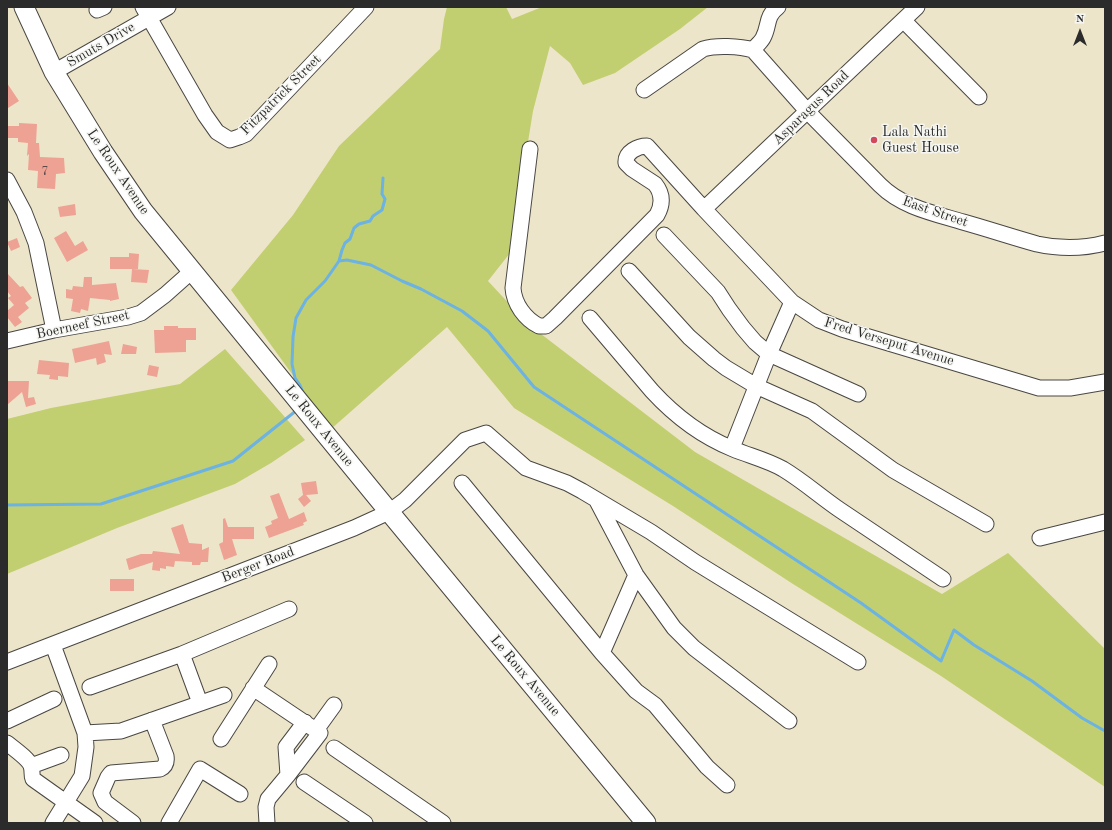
<!DOCTYPE html>
<style>
body{margin:0}
#map{position:relative;width:1112px;height:830px;overflow:hidden;background:#ede5c9;font-family:"Old Standard TT",serif}
canvas{display:block}
.frame{position:absolute;inset:0;border:8px solid #2b2b2b;pointer-events:none}
.north{position:absolute;left:1060px;top:12px;width:40px;height:40px;-webkit-text-stroke:3px #f6f6f2;paint-order:stroke;rotate:0deg;font-size:11px;font-weight:700;line-height:16px;text-align:center;color:#2b2b2b}
.north::after{content:'';display:block;margin:auto;width:14px;height:18px;background:#2b2b2b;clip-path:polygon(50% 0,100% 100%,50% 72%,0 100%)}
</style>
<div id="map">
<canvas width="1112" height="830"></canvas>
<div class="frame"></div>
<div class="north">N</div>
</div>
<script>
const c = document.querySelector('canvas').getContext('2d');
c.lineJoin = 'round';
function fill(path, color) { c.fillStyle = color; c.fill(path, 'evenodd'); }
function strokePath(path, color, width, dash) { c.strokeStyle = color; c.lineWidth = width; c.lineCap = dash ? 'butt' : 'round'; c.setLineDash(dash || []); c.stroke(path); }
function label(font, color, halo, rows, align = 'center') {
  c.font = font + ' "Old Standard TT",serif'; c.lineWidth = 3; c.setLineDash([]); c.textBaseline = 'middle'; c.strokeStyle = halo; c.fillStyle = color; for (const [text, x, y, turn = 0] of rows) {
    c.save(); c.translate(x, y); c.rotate((+turn || 0) * Math.PI / 180); c.textAlign = isNaN(turn) ? turn : align; if (halo) c.strokeText(text, 0, 0); c.fillText(text, 0, 0); c.restore();
  }
}
const green = new Path2D(`
 M447,7H506L512,19L542,7H708L680,29L615,73L583,85L570,63L550,46L533,111L510,253L488,281L528,324L695,452L942,594L1008,553L1105,649V787L941,676L793,584L673,506L514,408L447,327L331,429L307,399L300,385L231,290L293,215L339,146L440,49L444,19Z
 M225,349L305,440L271,463L235,484L117,528L7,574V419L51,408L180,384Z`);
const stream = new Path2D(`
 M339,261L342,250L345,243L350,239L354,228L359,224L370,221L373,216L382,210L385,199L382,194L383,178
 M304,395L300,385L295,378L292,364L293,337L296,318L306,300L325,281L339,261L347,260L371,265L402,281L421,289L462,311L488,331L534,387L861,603L941,661L954,630L974,645L1032,681L1082,718L1105,731
 M7,505L101,504L233,461L297,410`);
const building = new Path2D(`
 M7,83L19,101L8,108V105L7,106Z
 M19,123L37,124L36,143H39L40,157L64,158L65,173L56,174L55,189L37,188L38,171L28,170L29,154L27,156L28,143L18,142V138H7V126H19Z
 M75,204L76,215L60,217L58,207Z
 M66,231L75,246L83,241L88,250L67,262L54,238Z
 M17,238L20,247L11,251L7,242Z
 M129,253L139,254L138,269H110V257H129Z
 M132,269L149,270L147,283L131,282Z
 M7,273L20,287L23,286L32,298L25,303L29,308L18,317L22,322L15,327L7,317V311L14,305L8,298L11,296L7,291Z
 M84,277H92V285L116,283L119,299L110,301V300L90,298L88,311L81,309L80,313L71,311L73,299L66,298V289L72,290L73,286L83,287Z
 M164,326H178V328H196V340H186V352L155,353L154,330H164Z
 M109,341L112,355L104,354L106,362L97,365L96,358L75,363L72,349Z
 M123,344L137,347L136,354H121Z
 M39,360L69,363L68,377L58,376V380L49,379L50,375L37,374Z
 M149,365L159,367L157,377L147,375Z
 M7,381H29L28,398L34,397L36,404L26,407L22,392L7,405Z
 M316,481L318,494L306,495L311,501L304,507L298,499L303,495L301,483Z
 M279,493L289,519L304,512L307,521L303,523L304,525L269,538L265,527L272,524L271,521L278,518L270,496Z
 M225,518L228,527H254V539H232L237,555L224,560L219,544L223,542V519Z
 M183,524L189,543L202,544V550L209,547L208,562H201L200,565H192V562L175,561L174,567L166,566V569L160,568V571L152,570L153,562L129,570L126,559L141,554H152L153,551L180,554L171,528Z
 M110,579H134V591H110Z`);
const minor = new Path2D(`
 M143,7L205,115L217,132L230,140L239,137L246,134L366,7
 M97,10L104,7
 M903,20L979,97
 M753,50L808,112L880,185C902,207 933,213 963,222C988,229 1012,237 1037,244C1060,249 1082,249 1105,243
 M753,50C756,46 761,42 763,38C770,25 765,17 778,7
 M54,72L168,7
 M644,90L703,49C715,45 740,46 753,50
 M530,149L513,288C514,304 525,319 539,326H546L555,318L657,215C663,204 663,194 655,184L632,169L626,163C625,152 638,146 647,146L704,209L792,302L819,320L842,329L1039,388H1070L1105,382
 M7,180L24,212L36,243L54,330
 M704,209L917,7
 M664,235L718,292L729,309L743,328L755,342L769,354L858,394
 M629,271L689,337L714,359L726,368L756,386L812,411L893,470L986,524
 M590,318L652,391C675,416 701,436 733,449C750,456 767,460 783,469C803,481 821,497 840,510C874,533 909,556 943,579
 M7,341L54,330L128,317L141,313L165,295L192,271
 M732,448L769,354L792,302
 M462,483L602,653L636,691L655,705L707,767L727,785
 M597,501L636,575L674,628L694,648L789,721
 M1040,538L1105,522
 M53,645L85,733L86,747L82,776L53,823
 M602,653L636,575
 M182,654L289,609
 M7,662L354,528L389,512L405,500L465,440L486,433L526,468L567,483L582,491L651,532L695,562L858,662
 M90,687L182,654L200,703
 M253,688L320,733L288,775L268,799L266,807L267,823
 M7,721L54,699
 M316,730L334,705
 M85,733L121,731L224,695
 M221,739L269,664
 M7,743C13,748 29,759 31,766C33,771 31,774 33,779L95,823
 M334,748L443,823
 M31,766L61,755
 M288,775L286,747L305,722
 M304,782L365,823
 M133,823L105,802L101,793L108,777L111,773L160,769C166,766 167,762 166,756L152,720
 M169,823L200,769L240,794`);
const major = new Path2D(`
 M24,7L54,72L103,152L143,211L377,497L646,823`);
const markers = [
 [874,140,4,"#d1495b"]
];
const numberNames = [
 ["7",45,172]
];
const streetNames = [
 ["Smuts Drive",101,45,-30],
 ["Fitzpatrick Street",281,95,-45],
 ["Asparagus Road",811,108,-44],
 ["Le Roux Avenue",118,172,56],
 ["East Street",935,212,19],
 ["Boerneef Street",83,325,-12],
 ["Fred Verseput Avenue",889,342,17],
 ["Le Roux Avenue",319,426,51],
 ["Berger Road",258,565,-21],
 ["Le Roux Avenue",525,676,50]
];
const poiNames = [
 ["Lala Nathi",882,132],
 ["Guest House",882,148]
];
fill(green, '#c1cf71');
strokePath(stream, '#6cb2e2', 3);
fill(building, '#eea293');
strokePath(minor, '#484743', 17);
strokePath(major, '#484743', 21);
strokePath(minor, '#fff', 15);
strokePath(major, '#fff', 19);
for (const [x, y, r, color] of markers) { const dot = new Path2D(); dot.arc(x, y, r, 0, 2 * Math.PI); c.fillStyle = color; c.fill(dot); strokePath(dot, '#f6f6f2', 1.5); }
label('12px', '#5c4945', null, numberNames);
label('14px', '#2b2b2b', '#f6f6f2', streetNames);
label('14px', '#2b2b2b', '#f6f6f2', poiNames, 'left');
</script>
